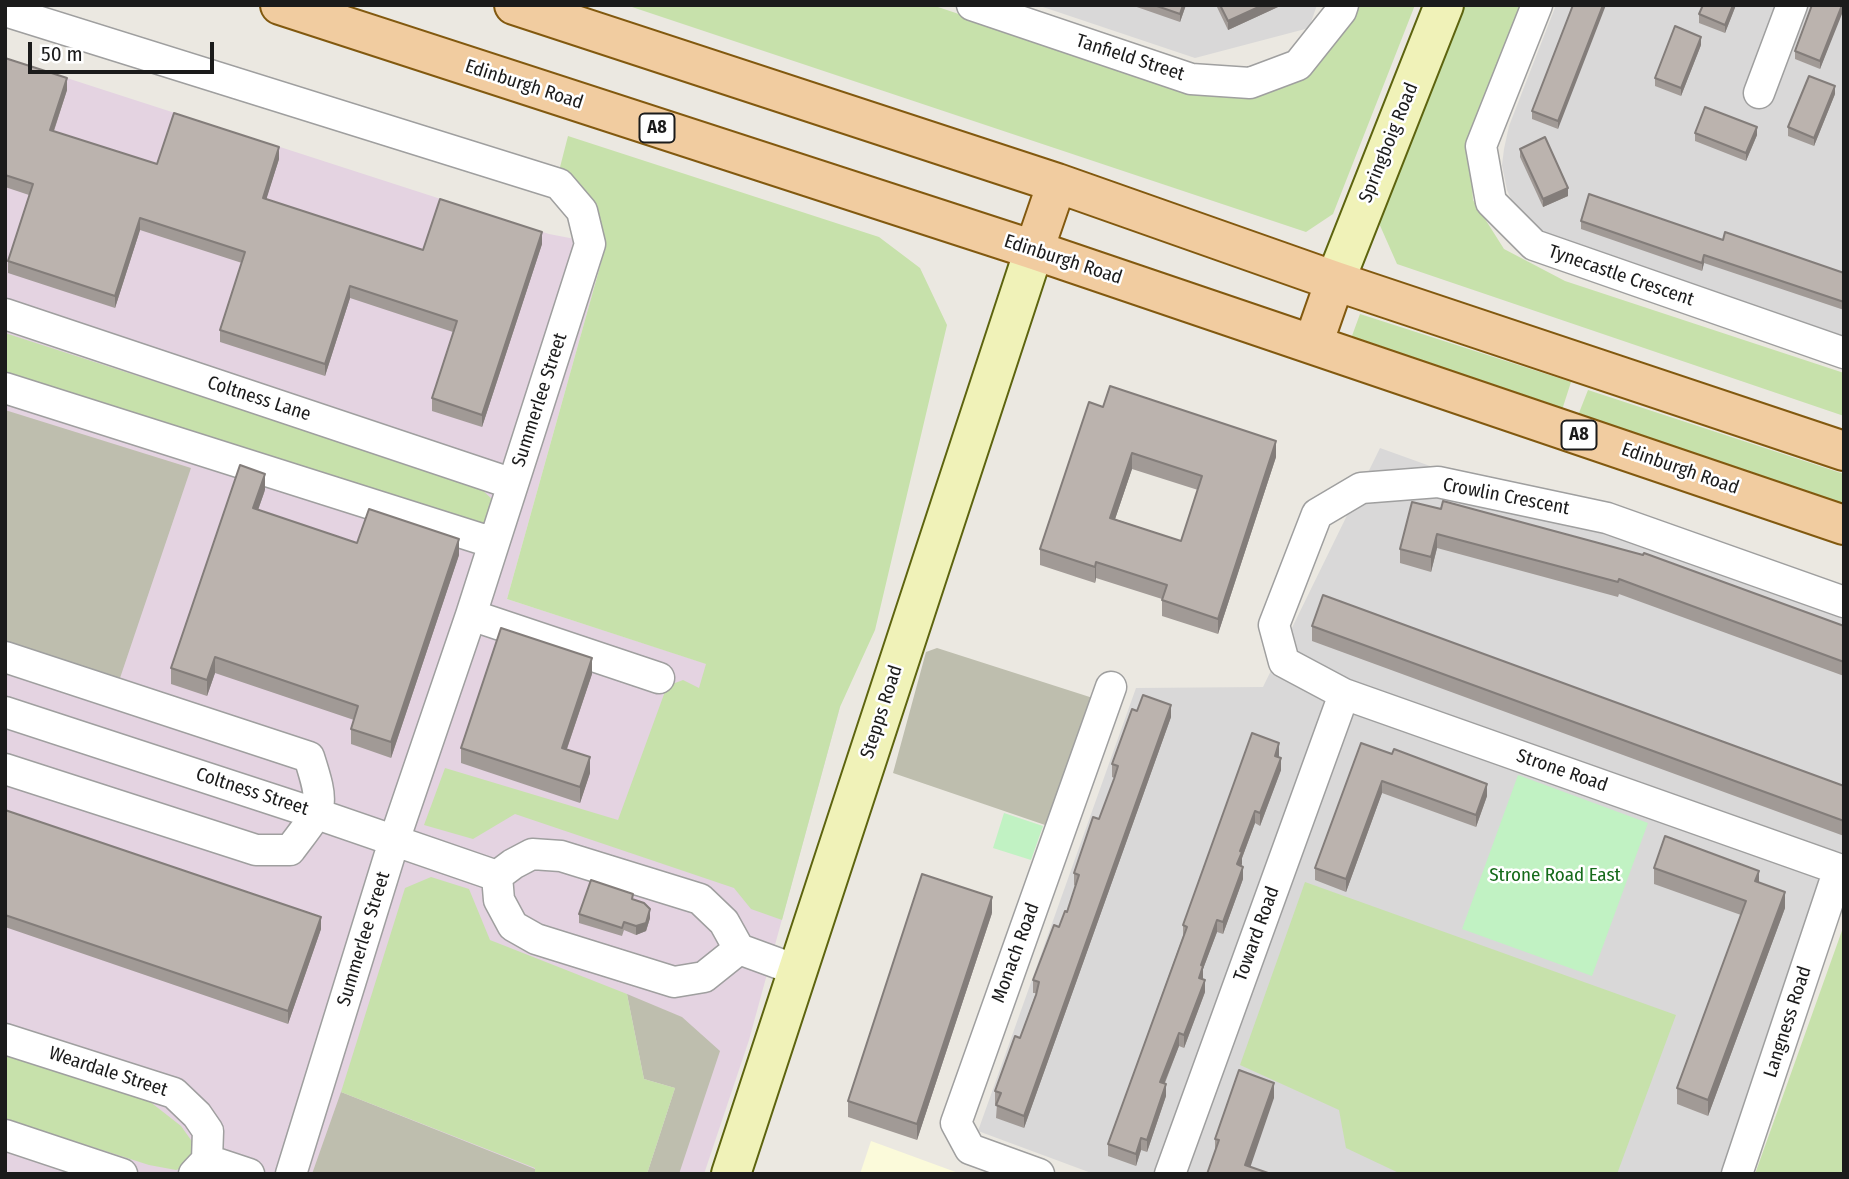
<!DOCTYPE html>
<style>
body{margin:0}
#map{position:relative;width:1849px;height:1179px;overflow:hidden;background:#ebe8e1;font-family:"Fira Sans Condensed",sans-serif}
canvas{display:block}
.frame{position:absolute;inset:0;border:7px solid #1b1b1b;pointer-events:none}
.scale{position:absolute;left:28px;top:42px;width:186px;height:32px;box-sizing:border-box;border:4px solid #1b1b1b;border-top:0;padding-left:9px;font-size:21px;line-height:24px;white-space:nowrap;color:#1b1b1b;-webkit-text-stroke:5px #fff;paint-order:stroke}
</style>
<div id="map">
<canvas width="1849" height="1179"></canvas>
<div class="frame"></div>
<div class="scale">50 m</div>
</div>
<script>
const c = document.querySelector('canvas').getContext('2d');
c.lineJoin = 'round';
function fill(path, color) { c.fillStyle = color; c.fill(path, 'evenodd'); }
function strokePath(path, color, width, dash) { c.strokeStyle = color; c.lineWidth = width; c.lineCap = dash ? 'butt' : 'round'; c.setLineDash(dash || []); c.stroke(path); }
function label(font, color, halo, rows, align = 'center') {
  c.font = font + ' "Fira Sans Condensed",sans-serif'; c.lineWidth = 5; c.setLineDash([]); c.textBaseline = 'middle'; c.strokeStyle = halo; c.fillStyle = color; for (const [text, x, y, turn = 0] of rows) {
    c.save(); c.translate(x, y); c.rotate((+turn || 0) * Math.PI / 180); c.textAlign = isNaN(turn) ? turn : align; if (halo) c.strokeText(text, 0, 0); c.fillText(text, 0, 0); c.restore();
  }
}
const residential = new Path2D(`
 M1037,5H1317L1309,28L1195,58Z
 M1556,5H1844V342L1555,244L1516,210L1507,190L1502,165L1504,149L1509,126Z
 M1380,448L1844,615V853L1836,851L1722,1174H1094L978,1131L1136,688L1263,687Z`);
const industrial = new Path2D(`
 M5,58L549,234L606,245L507,599L840,707L749,1040L704,1174H5Z`);
const education = new Path2D(`
 M871,1141L961,1174H860Z`);
const construction = new Path2D(`
 M5,410L191,468L119,681L5,644Z
 M937,648L1096,699L1048,826L893,773L926,652Z
 M627,994L682,1017L720,1051L679,1174H647L675,1088L644,1079Z
 M341,1092L535,1169V1174H312Z`);
const grass = new Path2D(`
 M626,5H932L1188,91L1256,96L1310,74L1354,18L1358,5H1415L1333,214L1306,232Z
 M1461,5H1527L1470,153L1473,200L1504,249L1565,281L1844,373V416L1397,264L1378,221Z
 M568,136L879,237L920,268L947,325L875,630L840,707L782,920L751,909L734,888L515,814L473,839L424,825L445,768L618,820L667,686L683,680L699,688L706,664L507,599L606,245L586,197L558,175Z
 M1360,314L1571,382L1561,413L1349,344Z
 M5,333L478,486L495,502L486,522L470,526L5,373Z
 M1588,390L1844,474V508L1577,418Z
 M431,877L469,889L490,940L627,994L644,1079L675,1088L647,1174H535V1168L341,1092L405,888Z
 M1305,882L1676,1015L1617,1174H1401L1346,1148L1339,1110L1240,1065Z
 M1844,925V1174H1755Z
 M5,1055L144,1097L181,1126L196,1147L192,1165L176,1170L149,1165L5,1119Z`);
const park = new Path2D(`
 M1518,775L1648,823L1592,976L1462,929Z
 M1004,813L1043,826L1031,860L993,848Z`);
const street = new Path2D(`
 M972,5L1191,79L1250,83L1298,65L1341,11L1343,5
 M1537,5L1481,146L1491,202L1534,245L1844,353
 M5,11L559,184L582,211L590,244L471,615L394,841L291,1174
 M1759,93L1792,5
 M5,314L513,484
 M5,388L494,543
 M1844,602L1607,518L1438,482L1361,488L1317,514L1274,625L1284,662L1344,694L1844,871
 M471,615L659,678
 M5,657L309,757C326,810 322,807 290,850H256L5,769
 M5,712L317,814L497,876
 M497,876L513,864L532,854L561,856L700,899L724,922L739,949L799,971
 M497,876L499,900L513,926L536,939L674,982L704,977L739,949
 M5,1039L174,1093L197,1115L208,1131L207,1160
 M5,1135L122,1174
 M194,1174L207,1160L249,1174
 M1039,1174L970,1149L956,1123L1111,687
 M1170,1174L1344,694
 M1737,1174L1839,869`);
const secondary = new Path2D(`
 M1335,281L1444,5
 M731,1174L1034,250`);
const primary = new Path2D(`
 M280,5L1034,250L1844,525
 M514,5L1057,183L1335,281L1844,451
 M1034,250L1057,183
 M1313,344L1335,281`);
const wall = new Path2D(`
 M1131,5H1186L1180,22Z
 M1216,5H1278V7L1228,30Z
 M1573,5L1558,129L1532,119V111Z
 M1703,5H1736L1725,33L1699,23V14Z
 M1844,5L1820,69L1795,59V51Z
 M1701,45L1681,96L1655,86V78Z
 M5,58L67,90L54,131L157,164L279,159L266,199L423,250L542,244L482,427L432,411V398L453,332L350,298L325,376L220,342V330L242,263L140,230L115,308L8,273V261L29,195L5,187Z
 M1835,94L1814,146L1788,136V127Z
 M1695,133L1757,135L1746,161L1695,141Z
 M1520,149L1568,196L1543,207L1520,157Z
 M1581,221L1723,240L1844,273V310L1704,263L1702,271L1581,229Z
 M1103,407L1276,457L1218,634L1162,616V599L1096,578L1095,583L1040,565V549ZM1132,469L1198,490L1181,541L1115,519Z
 M265,490L258,510L357,543L459,555L391,758L351,744V729L354,720L215,673L207,696L171,684V668Z
 M1412,502L1844,626V676L1619,594L1618,597L1437,548L1431,572L1400,563V549Z
 M1312,626L1844,786V836L1312,641Z
 M592,674L567,749L590,773L580,803L461,763V748Z
 M1137,711L1171,717L1024,1128L996,1118L997,1104H995V1091L1020,1038L1036,993H1033V980L1067,912L1076,886L1074,885V873L1099,819L1115,778L1112,777V764Z
 M1361,743L1487,796L1476,827L1382,793L1346,892L1315,880V868Z
 M1279,756L1281,770L1260,826L1255,823L1242,858L1241,866L1243,879L1223,934L1217,932L1203,969V979L1205,992L1184,1048L1179,1046L1165,1083L1166,1096L1147,1152L1141,1150L1136,1166L1108,1156V1144L1183,936V925Z
 M5,810L321,929L288,1024L5,927Z
 M1654,868L1759,883L1785,908L1708,1116L1677,1104V1088L1741,915L1654,884Z
 M633,899L650,918L646,931L636,935L624,930L622,936L579,923V914Z
 M992,913L917,1140L848,1117V1101Z
 M1274,1098L1207,1174L1215,1151V1139Z`);
const shadedWall = new Path2D(`
 M1183,5H1186L1180,22V14Z
 M1263,5H1278V7L1228,30V21Z
 M1603,5H1606L1558,129V121Z
 M1733,5H1736L1725,33V25Z
 M1842,5H1844V9L1820,69V61Z
 M1701,37V45L1681,96V88Z
 M67,78V90L50,142V130Z
 M1835,86V94L1814,146V138Z
 M1757,127V135L1746,161V153Z
 M279,147V159L263,210V198Z
 M1568,188V196L1543,207V199Z
 M140,218V230L115,308V296Z
 M542,232V244L482,427V415Z
 M1704,255V263L1702,271V263Z
 M350,286V298L325,376V364Z
 M1276,441V457L1218,634V619Z
 M1132,453V469L1110,534V518Z
 M265,474V490L253,524V508Z
 M1437,534V548L1431,572V557Z
 M459,539V555L391,758V742Z
 M1096,562V578L1095,583V567Z
 M215,657V673L207,696V680Z
 M592,658V674L562,763V748Z
 M1171,705V717L1024,1128V1116Z
 M1279,743V756L1275,768V756Z
 M590,757V773L580,803V787Z
 M1281,758V770L1260,826V813Z
 M1382,781V793L1346,892V879Z
 M1487,784V796L1476,827V815Z
 M1255,811V823L1242,858V864L1237,876V864L1240,851Z
 M1243,867V879L1223,934V922Z
 M1759,871V887L1755,881Z
 M1785,892V908L1708,1116V1100Z
 M992,897V913L917,1140V1124Z
 M650,909V918L646,931L636,935V926Z
 M321,917V929L288,1024V1011Z
 M1217,920V932L1203,969V978L1199,990L1201,965Z
 M1205,980V992L1184,1048V1035Z
 M1179,1033V1046L1160,1094V1082Z
 M1274,1083V1098L1248,1174L1245,1165Z
 M1166,1084V1096L1147,1152V1140Z
 M1141,1138V1150L1136,1166V1154Z`);
const building = new Path2D(`
 M1154,5H1183L1180,14Z
 M1220,5H1263L1228,21Z
 M1573,5H1603L1558,121L1532,111Z
 M1703,5H1733L1725,25L1699,14Z
 M1812,5H1842L1820,61L1795,51Z
 M1675,26L1701,37L1681,88L1655,78Z
 M5,58L67,78L50,130L157,164L174,113L279,147L263,198L423,250L440,199L542,232L482,415L432,398L457,321L350,286L325,364L220,330L245,252L140,218L115,296L8,261L33,184L5,175Z
 M1809,76L1835,86L1814,138L1788,127Z
 M1705,107L1757,127L1746,153L1695,133Z
 M1545,137L1568,188L1543,199L1520,149Z
 M1589,194L1723,240L1725,232L1844,273V302L1704,255L1702,263L1581,221Z
 M1110,386L1276,441L1218,619L1162,600L1167,585L1096,562L1095,567L1040,549L1089,402L1103,407ZM1132,453L1202,476L1181,541L1110,518Z
 M240,465L265,474L253,508L357,543L369,509L459,539L391,742L351,729L358,706L215,657L207,680L171,668Z
 M1443,501L1643,555L1644,553L1844,626V662L1619,579L1618,582L1437,534L1431,557L1400,549L1412,502L1441,509Z
 M1323,595L1844,786V821L1312,626Z
 M501,628L592,658L562,748L590,757L580,787L461,748Z
 M1143,695L1171,705L1024,1116L996,1105L1001,1093L995,1091L1015,1036L1020,1038L1036,995L1039,982L1033,980L1054,925L1059,927L1065,911L1067,912L1079,875L1074,873L1093,817L1099,819L1114,779L1118,766L1112,764L1132,709L1137,711Z
 M1252,733L1279,743L1275,756L1281,758L1260,813L1255,811L1240,851L1242,852L1237,864L1243,867L1223,922L1217,920L1201,965L1203,966L1199,978L1205,980L1184,1035L1179,1033L1160,1082L1166,1084L1147,1140L1141,1138L1136,1154L1108,1144L1187,927L1183,925Z
 M1361,743L1392,754L1394,749L1487,784L1476,815L1382,781L1346,879L1315,868Z
 M5,810L321,917L288,1011L5,915Z
 M1665,836L1759,871L1755,881L1785,892L1708,1100L1677,1088L1746,901L1654,868Z
 M922,874L992,897L917,1124L848,1101Z
 M591,880L633,894L632,899L644,903L650,909L646,923L636,926L624,922L622,928L579,914Z
 M1239,1070L1274,1083L1245,1165L1271,1174H1207L1219,1140L1215,1139Z`);
const shields = [
 [657,128,35],
 [1579,435,35]
];
const shieldNames = [
 ["A8",657,128],
 ["A8",1579,435]
];
const streetNames = [
 ["Tanfield Street",1130,58,18],
 ["Edinburgh Road",524,85,18],
 ["Springboig Road",1389,143,-68],
 ["Edinburgh Road",1063,260,18],
 ["Tynecastle Crescent",1621,276,19],
 ["Coltness Lane",259,399,18],
 ["Summerlee Street",540,400,-72],
 ["Edinburgh Road",1680,469,19],
 ["Crowlin Crescent",1506,497,11],
 ["Stepps Road",882,712,-72],
 ["Strone Road",1562,771,19],
 ["Coltness Street",252,792,18],
 ["Toward Road",1257,934,-70],
 ["Summerlee Street",364,939,-73],
 ["Monach Road",1016,953,-70],
 ["Langness Road",1788,1022,-72],
 ["Weardale Street",108,1072,18]
];
const parkNames = [
 ["Strone Road East",1555,876]
];
fill(residential, '#d9d8d8');
fill(industrial, '#e4d3e1');
fill(education, '#fbfada');
fill(construction, '#bebeae');
fill(grass, '#c7e1ab');
fill(park, '#c1f2c3');
strokePath(street, '#9f9f9f', 33);
strokePath(secondary, '#5d640f', 42);
strokePath(primary, '#82590f', 42);
strokePath(street, '#fff', 30);
strokePath(secondary, '#f0f2b8', 38);
strokePath(primary, '#f1cca0', 38);
fill(wall, '#a19a96');
fill(shadedWall, '#837d7a');
fill(building, '#bbb3ae');
strokePath(building, '#837d7a', 2);
for (const [x, y, w] of shields) { const box = new Path2D(); box.roundRect(x - w / 2, y - 14.5, w, 29, 5); c.fillStyle = '#fff'; c.fill(box); strokePath(box, '#1b1b1b', 2); }
label('bold 18px', '#1b1b1b', null, shieldNames);
label('19px', '#1b1b1b', '#fff', streetNames);
label('19px', '#166b1b', '#fff', parkNames);
</script>
